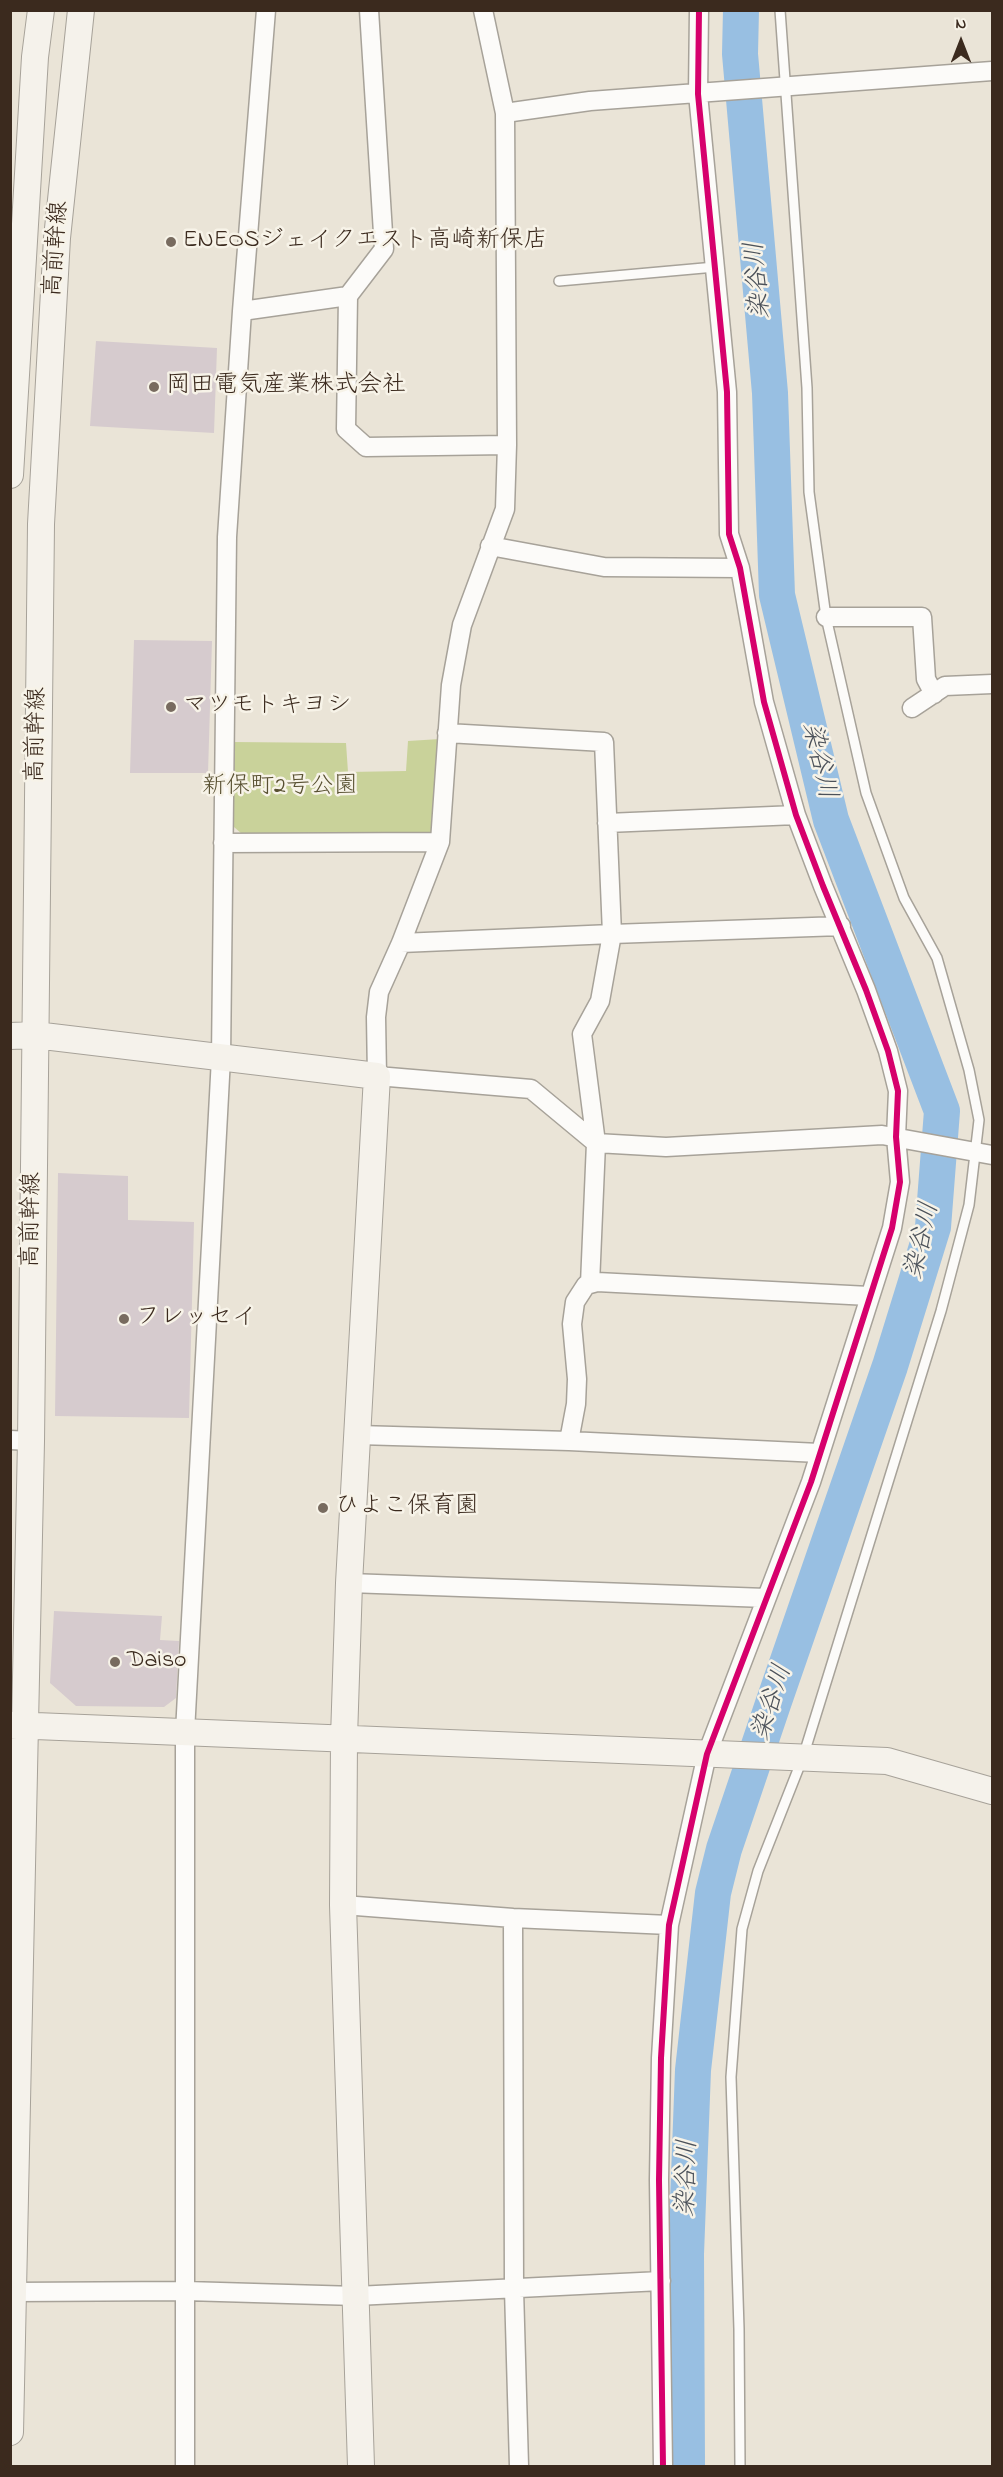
<!DOCTYPE html>
<meta charset="utf-8">
<style>
body{margin:0}
#map{position:relative;width:1003px;height:2477px;overflow:hidden;background:#eae4d7;font-family:"Indie Flower",sans-serif}
canvas{display:block}
.frame{position:absolute;inset:0;border:12px solid #3b2a1e;pointer-events:none}
.north{position:absolute;left:931px;top:12px;width:60px;height:60px;-webkit-text-stroke:4px #f7f3e8;paint-order:stroke;rotate:0deg;font-size:16px;font-weight:700;line-height:24px;text-align:center;color:#3b2a1e}
.north::after{content:'';display:block;margin:auto;width:21px;height:27px;background:#3b2a1e;clip-path:polygon(50% 0,100% 100%,50% 72%,0 100%)}
</style>
<div id="map">
<canvas width="1003" height="2477"></canvas>
<div class="frame"></div>
<div class="north">N</div>
</div>
<script>
const c = document.querySelector('canvas').getContext('2d');
c.lineJoin = 'round';
function fill(path, color) { c.fillStyle = color; c.fill(path, 'evenodd'); }
function strokePath(path, color, width, dash) { c.strokeStyle = color; c.lineWidth = width; c.lineCap = dash ? 'butt' : 'round'; c.setLineDash(dash || []); c.stroke(path); }
function label(font, color, halo, rows, align = 'center') {
  c.font = font + ' "Indie Flower","Klee One",sans-serif'; c.lineWidth = 5; c.setLineDash([]); c.textBaseline = 'middle'; c.strokeStyle = halo; c.fillStyle = color; for (const [text, x, y, turn = 0] of rows) {
    c.save(); c.translate(x, y); c.rotate((+turn || 0) * Math.PI / 180); c.textAlign = isNaN(turn) ? turn : align; if (halo) c.strokeText(text, 0, 0); c.fillText(text, 0, 0); c.restore();
  }
}
const green = new Path2D(`
 M440,739L433,833L242,834L234,827L233,742L346,743L348,772L406,771L408,741Z`);
const river = new Path2D(`
 M687,2466L686,2254L693,2070L713,1893L724,1849L773,1704L890,1366L933,1227L942,1111L831,820L777,595L770,393L740,54L741,10`);
const building = new Path2D(`
 M96,341L217,348L214,433L90,426Z
 M134,640L212,641L208,773H130Z
 M58,1173L128,1176V1220L194,1222L189,1418L55,1416Z
 M54,1611L162,1616L160,1640L179,1641L176,1698L164,1707L76,1706L50,1683Z`);
const lane = new Path2D(`
 M559,281L715,267
 M740,2466L739,2329L731,2077L742,1929L758,1871L803,1757L941,1311L969,1205L979,1120L969,1070L937,958L904,898L866,793L826,617L809,492L807,388L780,10`);
const street = new Path2D(`
 M369,10L384,249L348,296L346,429L366,447L507,445
 M483,10L505,113L507,445L505,509L462,625L451,685L440,842L401,943L379,992L376,1017L377,1076L531,1089L596,1143L666,1147L882,1135L992,1155
 M505,113L590,101L992,71
 M242,311L348,296
 M490,546L604,567L740,568
 M826,617H922L926,679L934,694
 M912,708L945,686L992,684
 M607,823L796,815
 M223,843L440,842
 M401,943L612,934L604,742L447,733
 M590,1284L596,1143L582,1034L600,1001L612,934L841,926
 M358,1435L569,1441L819,1453
 M10,1440L31,1441
 M569,1441L576,1404L577,1379L572,1324L575,1302L586,1285L597,1282L869,1296
 M349,1583L766,1598
 M343,1905L513,1918L669,1925
 M513,1918L514,2289L519,2466
 M13,2292L186,2291L356,2296L661,2281
 M185,2466V1732L221,1058L227,537L242,311L266,10
 M663,2466L659,2180L661,2058L669,1925L707,1754L811,1482L892,1228L900,1182L896,1137L898,1091L888,1051L866,990L823,886L796,815L764,702L740,568L729,534L727,392L698,94L699,10`);
const secondary = new Path2D(`
 M10,475L35,57L41,10
 M10,1036L35,1035L377,1076L349,1583L344,1738L343,1905L361,2466
 M11,1725L887,1761L992,1791
 M10,2432L31,1441L41,524L57,238L81,10`);
const cycleway = new Path2D(`
 M663,2466L659,2180L661,2058L669,1925L707,1754L811,1482L892,1228L900,1182L896,1137L898,1091L888,1051L866,990L823,886L796,815L764,702L740,568L729,534L727,392L698,94L699,10`);
const markers = [
 [171,242,6,"#786b5f"],
 [154,387,6,"#786b5f"],
 [171,707,6,"#786b5f"],
 [124,1319,6,"#786b5f"],
 [323,1508,6,"#786b5f"],
 [115,1662,6,"#786b5f"]
];
const poiNames = [
 ["ENEOSジェイクエスト高崎新保店",183,242],
 ["岡田電気産業株式会社",166,387],
 ["マツモトキヨシ",183,707],
 ["フレッセイ",136,1319],
 ["ひよこ保育園",335,1508],
 ["Daiso",127,1662]
];
const streetNames = [
 ["高前幹線",58,249,-86],
 ["高前幹線",38,735,-89],
 ["高前幹線",33,1220,-89]
];
const parkNames = [
 ["新保町2号公園",280,788]
];
const waterNames = [
 ["染谷川",760,280,-95],
 ["染谷川",817,761,77],
 ["染谷川",924,1241,-77],
 ["染谷川",774,1703,-72],
 ["染谷川",689,2178,-88]
];
fill(green, '#c9d29a');
strokePath(river, '#98bfe2', 36);
fill(building, '#d6cbce');
strokePath(lane, '#a7a299', 12);
strokePath(street, '#a7a299', 21);
strokePath(secondary, '#a7a299', 28);
strokePath(lane, '#fcfbf9', 9);
strokePath(street, '#fcfbf9', 18);
strokePath(secondary, '#f5f2eb', 26);
strokePath(cycleway, '#d6006c', 6);
for (const [x, y, r, color] of markers) { const dot = new Path2D(); dot.arc(x, y, r, 0, 2 * Math.PI); c.fillStyle = color; c.fill(dot); strokePath(dot, '#f7f3e8', 2); }
label('24px', '#3b2a1e', '#f7f3e8', poiNames, 'left');
label('24px', '#3b2a1e', '#f7f3e8', streetNames);
label('24px', '#585031', '#f7f3e8', parkNames);
label('italic 26px', '#4c525a', '#f7f3e8', waterNames);
</script>
